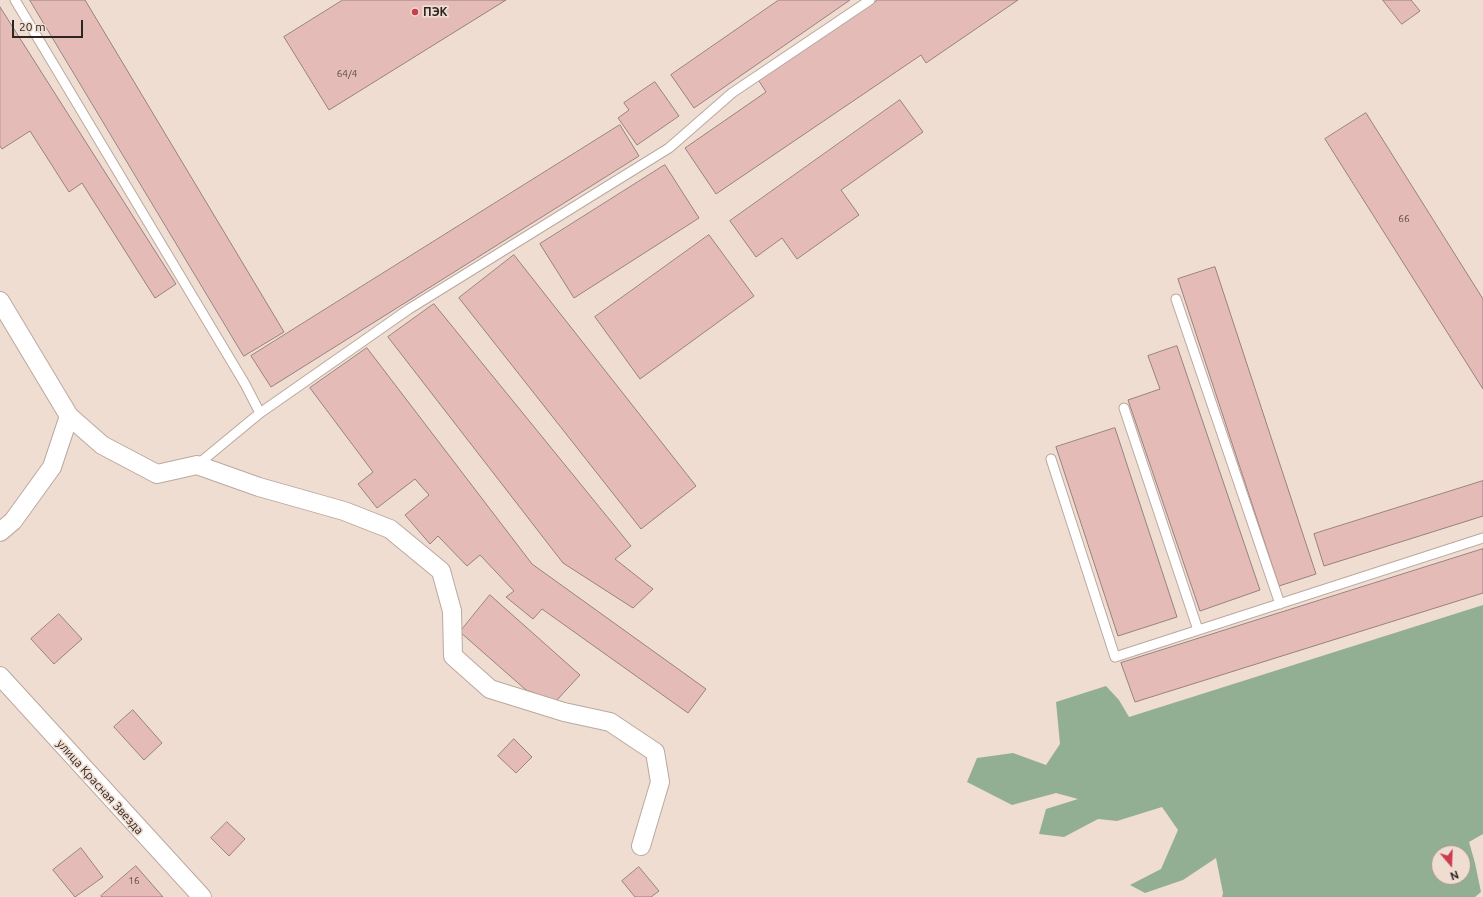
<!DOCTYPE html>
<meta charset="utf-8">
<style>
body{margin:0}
#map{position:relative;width:1483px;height:897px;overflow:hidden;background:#f0ddd2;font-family:Ubuntu,sans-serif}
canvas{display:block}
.north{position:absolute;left:1431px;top:845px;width:40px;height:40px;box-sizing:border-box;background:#f0ddd2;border:1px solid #a2938b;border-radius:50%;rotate:161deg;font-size:11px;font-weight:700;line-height:16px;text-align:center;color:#2c2521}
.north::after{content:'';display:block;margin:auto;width:14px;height:18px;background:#cc3b4e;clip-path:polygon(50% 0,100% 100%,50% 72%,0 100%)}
.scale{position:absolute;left:12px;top:20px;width:71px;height:18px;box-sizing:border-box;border:2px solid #2c2521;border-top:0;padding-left:5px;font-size:12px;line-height:14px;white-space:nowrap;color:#2c2521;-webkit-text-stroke:3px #f0ddd2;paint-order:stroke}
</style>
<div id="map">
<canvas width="1483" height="897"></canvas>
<div class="north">N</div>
<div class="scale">20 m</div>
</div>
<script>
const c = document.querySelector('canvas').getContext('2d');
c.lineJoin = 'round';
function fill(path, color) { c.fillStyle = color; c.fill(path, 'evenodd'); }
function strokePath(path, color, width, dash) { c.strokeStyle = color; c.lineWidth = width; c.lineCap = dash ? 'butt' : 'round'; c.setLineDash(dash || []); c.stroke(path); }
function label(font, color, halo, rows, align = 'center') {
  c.font = font + ' Ubuntu,sans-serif'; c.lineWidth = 3.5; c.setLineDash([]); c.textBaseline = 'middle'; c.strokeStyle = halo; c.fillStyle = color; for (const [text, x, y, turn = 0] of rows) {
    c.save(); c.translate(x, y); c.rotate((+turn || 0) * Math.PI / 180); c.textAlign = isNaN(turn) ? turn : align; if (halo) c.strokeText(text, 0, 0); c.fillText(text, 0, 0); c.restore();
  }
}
const forest = new Path2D(`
 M1483,605V834L1469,842L1475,863L1481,892L1475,897H1222L1223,893L1216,858L1183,880L1145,893L1130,885L1161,869L1178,830L1162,807L1117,821L1098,819L1064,837L1039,834L1046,809L1078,799L1056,793L1012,805L967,782L977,758L1013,753L1046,765L1060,744L1056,702L1106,686L1119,700L1129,717ZM1439,853H1463V877H1439Z`);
const building = new Path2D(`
 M30,0H85L284,332L244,356Z
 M343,0H506L329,110L284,37Z
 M779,0H850L694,108L671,75Z
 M878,0H1018L926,63L921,55L716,194L685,148L766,92L759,81Z
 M1383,0H1411L1420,11L1402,24Z
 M0,7L176,284L155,298L82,183L69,192L30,131L2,149L0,146Z
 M655,82L679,116L637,145L618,118L629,110L624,103Z
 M900,100L923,132L841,190L859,215L797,259L782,238L756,257L730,221Z
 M1366,113L1483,299V389L1325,139Z
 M620,125L639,156L271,387L251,356Z
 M665,165L699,218L574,298L540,244Z
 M709,235L754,296L640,379L595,317Z
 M514,255L696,486L641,529L459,298Z
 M1215,267L1316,574L1279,586L1178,279Z
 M434,304L631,546L615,559L653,589L633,608L563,563L388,337Z
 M1177,346L1260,590L1200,611L1128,400L1160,389L1148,356Z
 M367,348L532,564L706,689L688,713L542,609L533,619L506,597L514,591L480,555L467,566L438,536L430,544L405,515L429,495L415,479L377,508L358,484L373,472L310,388Z
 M1115,428L1177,617L1118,636L1056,447Z
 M1483,481V516L1324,566L1314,534Z
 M1483,549V593L1135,702L1121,663Z
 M490,595L580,675L556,701L526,690L460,632Z
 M59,614L82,639L54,664L31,639Z
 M133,710L162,743L144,760L114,727Z
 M514,739L532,757L516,773L498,756Z
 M227,822L245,839L229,856L211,838Z
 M81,848L103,877L75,897L53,870Z
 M136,866L163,897H102L101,896Z
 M639,867L659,891L651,897H635L622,881Z`);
const lane = new Path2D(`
 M15,0L245,384L260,413
 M1176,299L1280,604
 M1124,408L1198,630
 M1051,459L1115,657L1483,538
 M197,465L260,413L409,309L669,148L732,93L870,0`);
const street = new Path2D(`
 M0,301L69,416L102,445L157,474L197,465L259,487L344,511L390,529L441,571L452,611L453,656L490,689L564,712L610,722L655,752L660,782L641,846
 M0,532L13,521L52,467L69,416
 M0,676L202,897`);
const markers = [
 [415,12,4,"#cc3b4e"]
];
const numberNames = [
 ["64/4",347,74],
 ["66",1404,219],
 ["16",134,881]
];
const poiNames = [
 ["ПЭК",423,12]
];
const streetNames = [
 ["улица Красная Звезда",100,787,48]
];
fill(forest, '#92af94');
fill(building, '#e5bbb8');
strokePath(building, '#978180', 1);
strokePath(lane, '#bba89e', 11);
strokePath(street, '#bba89e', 20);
strokePath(lane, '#fff', 9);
strokePath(street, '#fff', 18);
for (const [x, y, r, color] of markers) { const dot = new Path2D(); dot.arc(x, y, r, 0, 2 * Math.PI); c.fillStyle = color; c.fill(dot); strokePath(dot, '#f0ddd2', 1.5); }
label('10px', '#5a4a47', null, numberNames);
label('bold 12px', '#2c2521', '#f0ddd2', poiNames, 'left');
label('12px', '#2c2521', '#f0ddd2', streetNames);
</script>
